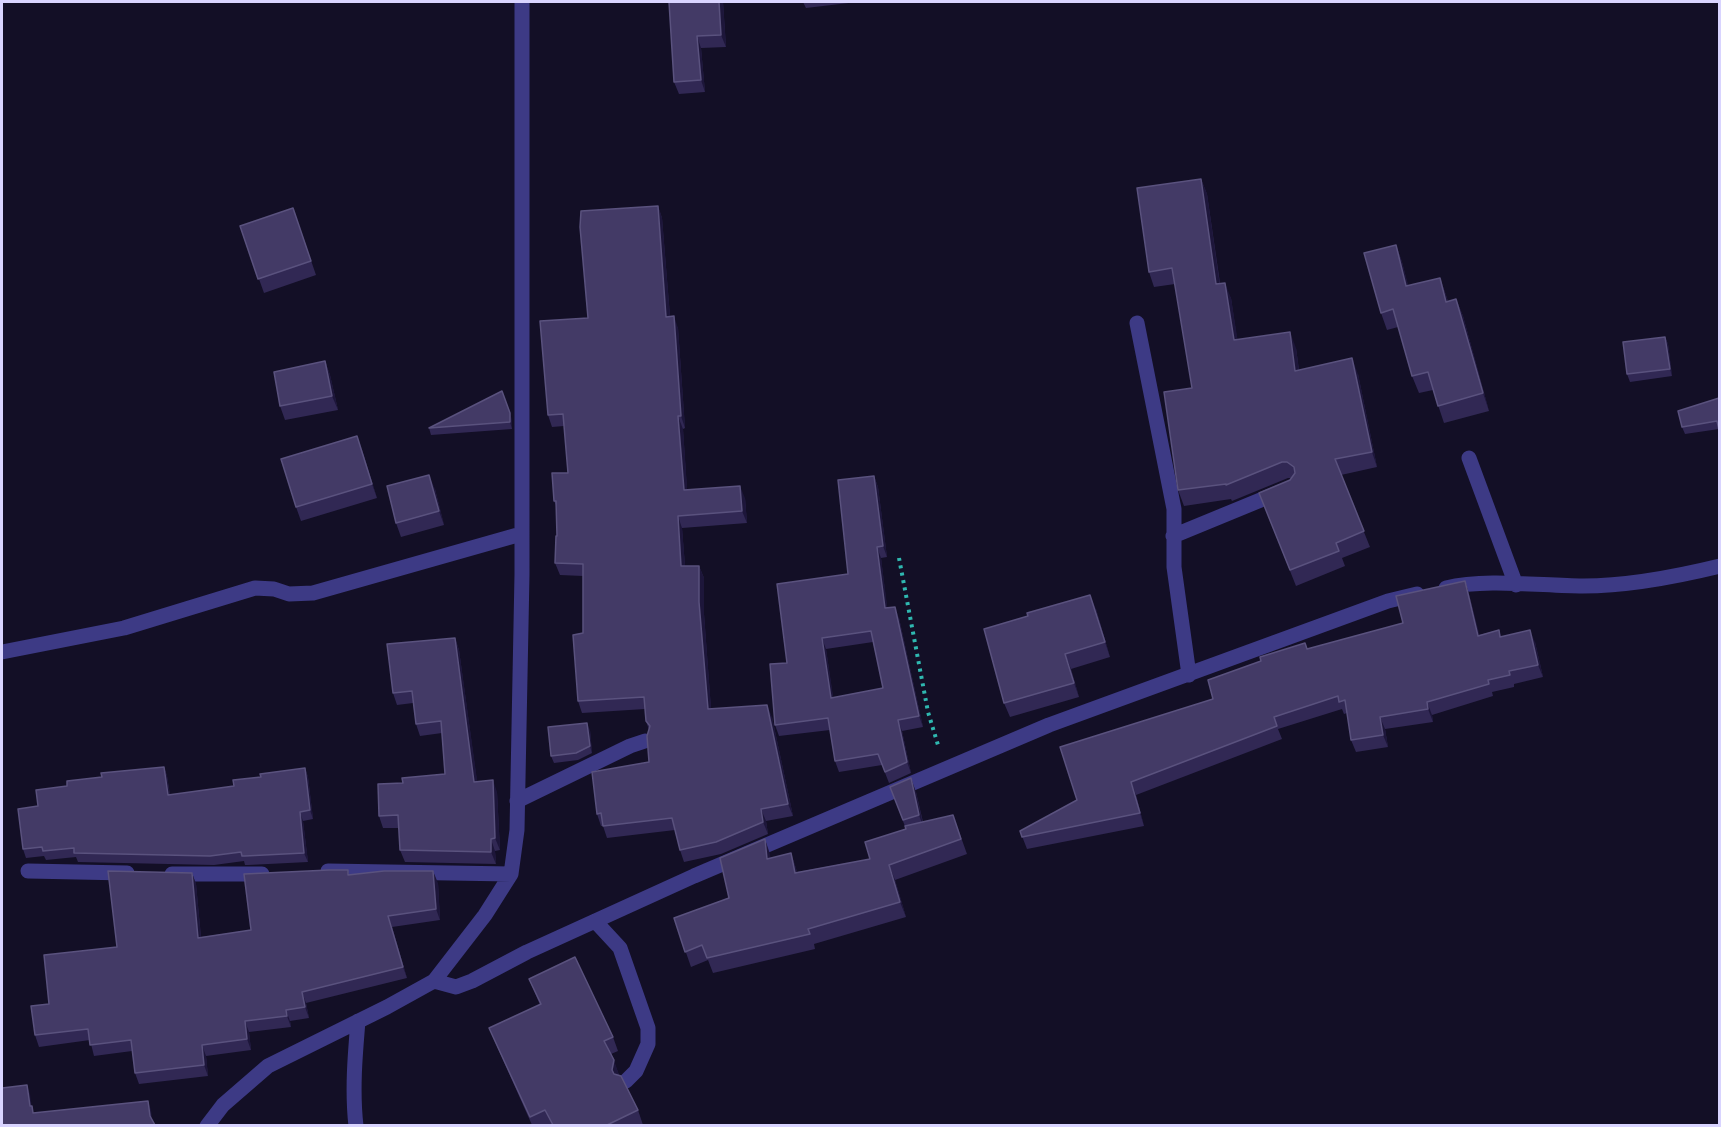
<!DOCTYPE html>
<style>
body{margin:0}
#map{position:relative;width:1721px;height:1127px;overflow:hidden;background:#130f26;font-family:Helvetica,sans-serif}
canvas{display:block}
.frame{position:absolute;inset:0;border:3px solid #d9d4ff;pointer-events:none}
</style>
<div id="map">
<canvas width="1721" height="1127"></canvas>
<div class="frame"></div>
</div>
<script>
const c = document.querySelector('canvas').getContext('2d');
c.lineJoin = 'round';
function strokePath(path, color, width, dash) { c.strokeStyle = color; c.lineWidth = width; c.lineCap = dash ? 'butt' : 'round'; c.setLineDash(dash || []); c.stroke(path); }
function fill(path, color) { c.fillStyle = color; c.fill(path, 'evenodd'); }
const path = new Path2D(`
 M899,558L928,712L938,745`);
const minor = new Path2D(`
 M1137,323L1174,509V567L1189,675
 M1469,458L1516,585
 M1173,536L1280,492
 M1446,588C1486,578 1542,586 1583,586C1625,586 1679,576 1720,566
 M2,652L124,628L255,588L274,589L289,594L313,593L521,534
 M517,801L630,746L645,741
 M28,871L127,873
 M328,871L511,874
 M172,874H262
 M595,921L620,948L648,1028V1044L636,1071L626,1081
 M434,981L456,987L472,981L527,952L694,876L1049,725L1388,601L1417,594
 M207,1126L223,1105L268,1066L387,1007L434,981L485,915L511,874L517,830L522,574V2
 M356,1126C352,1091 355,1056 358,1021`);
const wall = new Path2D(`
 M669,2H723L726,47L701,48L705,92L679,94L674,82Z
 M803,2H857L806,8Z
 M1201,179L1207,194L1220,283L1231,298L1237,339L1296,348L1299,370L1358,374L1377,467L1341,475L1370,547L1342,558L1345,566L1296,586L1259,493L1290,480L1292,478H1288L1232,501L1231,499L1184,506L1178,490L1192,388L1175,284L1154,287L1149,272Z
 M658,206L662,218L670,316L678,328L685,428L683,429L687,490L745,498L747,523L682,528L685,566H699L704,578V614L711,709L772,717L793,816L766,821L768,834L721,854L684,862L680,850L675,830L607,838L603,826H601L597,814L649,762V730L646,721L645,709L582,713L578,701L583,633V576L560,575L555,563L557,536L556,505L554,501L568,473L564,426L552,427L548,415Z
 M293,208L316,275L264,293L240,226Z
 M1396,245L1402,262L1408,286L1440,278L1448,301L1456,299L1463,316L1489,411L1444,423L1433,390L1419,393L1412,376L1398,327L1387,330L1381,313Z
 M1665,337L1668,344L1672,376L1630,382L1627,374Z
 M325,361L330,375L338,410L285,420L280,406Z
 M1719,398V429L1685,434L1682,427Z
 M512,420V429L431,435L429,428Z
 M362,450L377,498L301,521L296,507Z
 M874,476L878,487L887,557L881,558L887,608L899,618L923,727L902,731L911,773L889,783L882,765L839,772L835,761L830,730L779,736L775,725L787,663L848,574ZM873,642L883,688L833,698L826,649Z
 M435,489L444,525L401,537L396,523Z
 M1465,581L1469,594L1479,635L1499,630L1501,637L1535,642L1543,677L1514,684V687L1492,692L1493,696L1432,715L1433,722L1385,729L1388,747L1356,752L1351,740L1347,713L1344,714L1342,709L1278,729L1282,739L1136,795L1144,826L1027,849L1020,831L1077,800L1213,699L1307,649L1403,623Z
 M1096,609L1110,657L1071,669L1079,697L1010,717L1004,703Z
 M455,638L459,650L477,782L497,792L500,850L495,851L496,864L405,862L400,850L399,828H383L379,816L403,783L445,774L442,733L420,736L416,724L413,703L397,705L393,693Z
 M590,730L592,753L578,760L554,763L551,756Z
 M164,767L167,776L170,795L234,786L261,777L305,768L308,777L313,819L303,821L308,862L248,865H245L244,861L214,865L78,862L76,857L46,860L44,856L26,858L23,849L38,806L67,786L102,777Z
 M890,787L916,792L923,822L953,815L967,854L895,880L906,917L814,944L815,949L713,973L708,960L691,967L674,918L729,898L765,839L770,858L791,853L797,872L870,859L906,829Z
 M348,870L349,875L438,883L440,920L392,927L407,978L306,1003L309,1018L290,1021L291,1027L249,1032L251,1050L206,1056L208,1076L139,1084L135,1073L132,1051L94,1056L90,1040L39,1047L35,1035L49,1004L117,947L192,873L196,884L201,937L251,930Z
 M529,979L613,1037L618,1051L611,1054L619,1075L638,1110L643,1125H532L495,1042L489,1028L540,1005Z`);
const shadedWall = new Path2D(`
 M719,2H723L726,47L721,35Z
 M697,36L701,48L705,92L701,80Z
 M1201,179L1207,194L1222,300L1216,284Z
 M658,206L662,218L671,329L666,317Z
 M1396,245L1402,262L1413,303L1406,286Z
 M1440,278L1446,295L1453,319L1446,302Z
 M1225,283L1231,298L1240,355L1234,340Z
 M1456,299L1463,316L1489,411L1483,393Z
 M674,316L678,328L685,428L681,416Z
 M1290,332L1296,348L1301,386L1295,371Z
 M1665,337L1668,344L1672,376L1670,369Z
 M1352,358L1358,374L1377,467L1372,452Z
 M325,361L330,375L338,410L332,396Z
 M510,413L512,420V429L510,422Z
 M678,416L683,429L688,502L684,490Z
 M357,436L362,450L377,498L372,484Z
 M429,475L435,489L444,525L439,511Z
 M874,476L878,487L887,557L883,546Z
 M740,486L745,498L747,523L742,511Z
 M678,516L682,528L686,578L681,566Z
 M877,547L881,558L889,620L885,608Z
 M699,566L704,578V614L712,722L708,709L699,602Z
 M1465,581L1469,594L1483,648L1478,636Z
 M1090,595L1096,609L1110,657L1105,642Z
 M895,607L899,618L923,727L919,716Z
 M1530,630L1535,642L1543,677L1538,665Z
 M455,638L459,650L479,794L474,782Z
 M822,638L826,649L835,709L831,698Z
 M1065,654L1071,669L1079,697L1074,683Z
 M1427,702L1432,715L1433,722L1428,709Z
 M767,705L772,717L793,816L788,804Z
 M1380,717L1385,729L1388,747L1383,735Z
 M898,720L902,731L911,773L907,762Z
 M587,723L590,730L592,753L590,746Z
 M164,767L167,776L171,804L168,795Z
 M305,768L308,777L313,819L310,810Z
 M911,778L916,792L924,829L919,815Z
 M493,780L497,792L500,850L495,838Z
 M1131,782L1136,795L1144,826L1140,813Z
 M761,809L766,821L768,834L763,822Z
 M300,812L303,821L308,862L304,853Z
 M491,839L495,851L496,864L491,852Z
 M765,839L770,854L772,874L767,859Z
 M791,853L796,868L801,888L795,873Z
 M889,865L895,880L906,917L900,902Z
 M433,871L438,883L440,920L436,909Z
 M192,873L196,884L202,949L198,938Z
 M388,916L392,927L407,978L403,967Z
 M302,992L306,1003L309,1018L305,1007Z
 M286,1010L290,1021L291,1027L287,1016Z
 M245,1021L249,1032L251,1050L247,1039Z
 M202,1045L206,1056L208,1076L204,1065Z
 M614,1060L619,1075L617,1084L612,1070Z
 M27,1085L30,1094L33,1116L30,1106Z
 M148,1101L151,1110L153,1125L150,1116Z`);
const building = new Path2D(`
 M669,2H719L721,35L697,36L701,80L674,82Z
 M1201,179L1216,284L1225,283L1234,340L1290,332L1295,371L1352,358L1372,452L1335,459L1364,531L1336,543L1339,551L1290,570L1259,493L1290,480L1295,473L1294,467L1287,462H1282L1226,485V484L1178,490L1164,392L1192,388L1172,268L1149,272L1137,188Z
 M658,206L666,317L674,316L681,416H678L684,490L740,486L742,511L678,516L681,566H699V602L708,709L767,705L788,804L761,809L763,822L716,842L680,850L672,818L603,826L601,813L597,814L592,772L649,762L647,736L650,726L646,721L644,697L578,701L573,635L583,633V564L555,563L556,536H557L556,501H554L552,473H568L563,414L548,415L540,321L588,318L580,227L581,211Z
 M293,208L311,261L258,279L240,226Z
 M1396,245L1406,286L1440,278L1446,302L1456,299L1483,393L1438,406L1428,372L1412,376L1393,309L1381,313L1364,253Z
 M1665,337L1670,369L1627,374L1623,342Z
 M325,361L332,396L280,406L274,372Z
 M502,391L510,413V422L429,428Z
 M1719,398V430L1717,421L1682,427L1678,411Z
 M357,436L372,484L296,507L281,459Z
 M429,475L439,511L396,523L387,486Z
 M874,476L883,546L877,547L885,608L895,607L919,716L898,720L907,762L885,772L878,754L835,761L828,718L775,725L770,664L787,663L777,584L848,574L838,480ZM871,631L883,688L831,698L822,638Z
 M1465,581L1478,636L1499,630L1500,637L1530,630L1538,665L1509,671L1510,675L1488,680L1489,684L1427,702L1428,709L1380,717L1383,735L1351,740L1345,700L1339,702L1338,696L1274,717L1277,726L1131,782L1140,813L1022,837L1020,831L1077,800L1060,747L1213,699L1208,680L1261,661L1260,657L1305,643L1307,649L1403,623L1396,596Z
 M1090,595L1105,642L1065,654L1074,683L1004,703L984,629L1028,616L1027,613Z
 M455,638L474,782L493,780L495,838L491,839V852L400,850L398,815L379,816L378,784L403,783L402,778L445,774L441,721L416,724L412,691L393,693L387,644Z
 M587,723L590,746L576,753L551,756L548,727Z
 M164,767L168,795L234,786L233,780L261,777L260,774L305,768L310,810L300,812L304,853L245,856H242L241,852L210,856L74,853V848L43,851L42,847L23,849L18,809L38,806L36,790L67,786V781L102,777L101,773Z
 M911,778L919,815L903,820L890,787Z
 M953,815L961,839L889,865L900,902L808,929L810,934L707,958L702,945L685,952L674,918L729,898L720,858L765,839L767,859L791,853L795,873L870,859L865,842L906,829L905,826Z
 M329,870H348V875L384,871H433L436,909L388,916L403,967L302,992L305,1007L286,1010L287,1016L245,1021L247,1039L202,1045L204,1065L135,1073L131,1040L90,1045L88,1029L35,1035L31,1006L49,1004L44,955L117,947L108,871L192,873L198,938L251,930L244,874Z
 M575,957L613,1037L604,1041L614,1060L612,1070L614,1074L621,1076L638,1110L607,1125H553L545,1110L530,1117L489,1028L541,1004L529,979Z
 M27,1085L30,1106H32L33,1113L148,1101L150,1116L155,1125H2V1088Z`);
strokePath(path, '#2fb8b0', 4, [3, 4.5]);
strokePath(minor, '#3d3a85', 15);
fill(wall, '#312854');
fill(shadedWall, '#1d163a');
fill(building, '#433a66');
strokePath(building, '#5a527e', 1.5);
</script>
